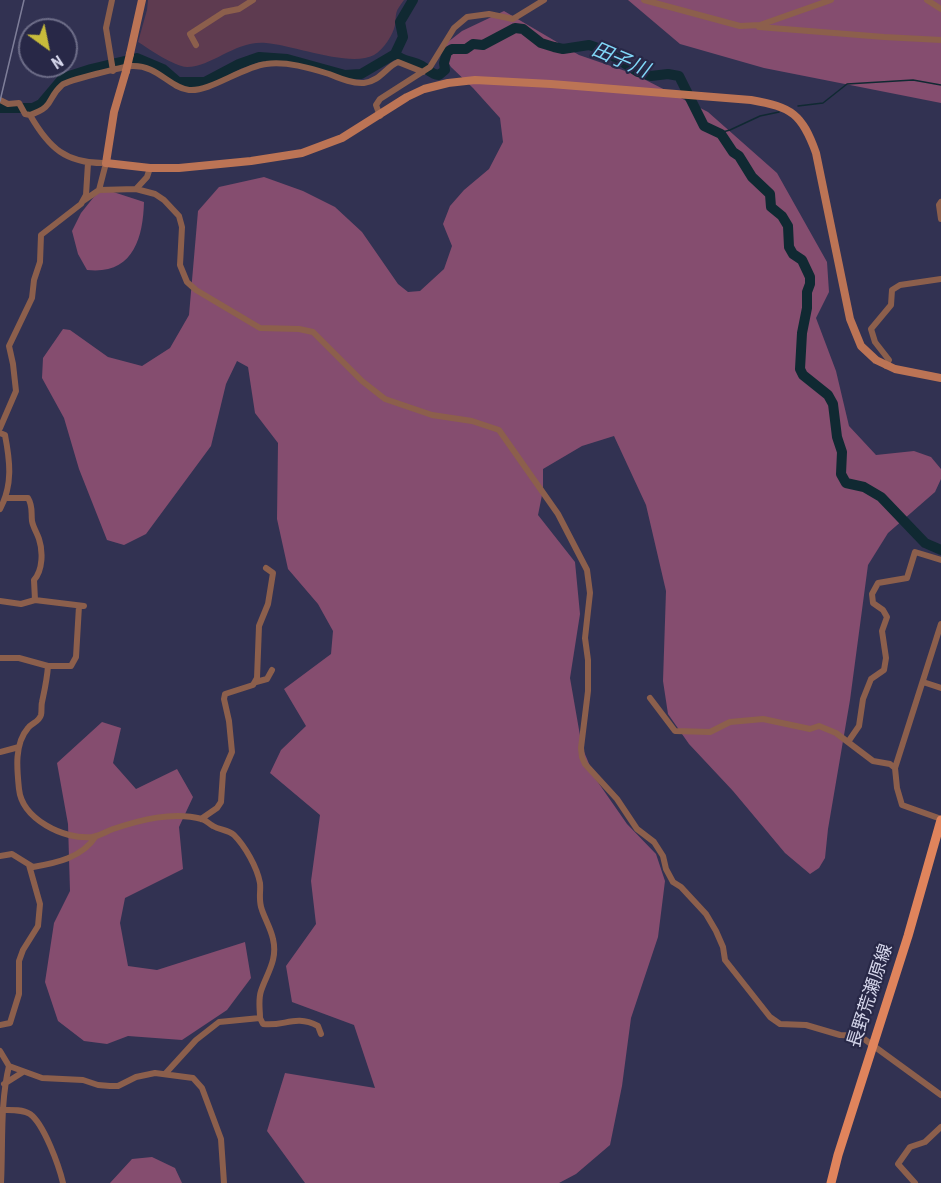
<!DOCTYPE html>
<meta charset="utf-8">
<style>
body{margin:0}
#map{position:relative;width:941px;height:1183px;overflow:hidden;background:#323252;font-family:"Roboto Condensed",sans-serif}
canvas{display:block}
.north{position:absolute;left:18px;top:18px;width:60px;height:60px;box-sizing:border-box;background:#282847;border:2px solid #6d6d88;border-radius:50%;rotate:147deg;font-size:16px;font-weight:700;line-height:24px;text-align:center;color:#d4d5ea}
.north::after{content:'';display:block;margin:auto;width:21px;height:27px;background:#c8bb3b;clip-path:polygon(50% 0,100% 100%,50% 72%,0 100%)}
</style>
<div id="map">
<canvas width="941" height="1183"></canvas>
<div class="north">N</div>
</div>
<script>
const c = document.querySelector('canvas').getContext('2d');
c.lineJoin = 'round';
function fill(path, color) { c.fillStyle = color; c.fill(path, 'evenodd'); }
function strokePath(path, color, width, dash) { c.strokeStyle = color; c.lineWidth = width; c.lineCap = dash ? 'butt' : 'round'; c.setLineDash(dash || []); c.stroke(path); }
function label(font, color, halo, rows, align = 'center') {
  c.font = font + ' "Roboto Condensed","Noto Sans JP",sans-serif'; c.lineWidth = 4.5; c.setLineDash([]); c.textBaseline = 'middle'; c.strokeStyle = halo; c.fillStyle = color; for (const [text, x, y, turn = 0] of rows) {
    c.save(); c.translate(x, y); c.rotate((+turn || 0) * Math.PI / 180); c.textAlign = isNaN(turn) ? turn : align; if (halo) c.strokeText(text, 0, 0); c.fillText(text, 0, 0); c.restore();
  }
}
const green = new Path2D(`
 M148,0H404C402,3 398,8 397,11C395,16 396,21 395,25C393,35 384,49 374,55C350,68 294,45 266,43C236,40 212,67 187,67C173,66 151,50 138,42L147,10Z`);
const forest = new Path2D(`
 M628,0H941V103L764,68L680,44Z
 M504,11L579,55L634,74L708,112L777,173L827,262L829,292L816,318L836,371L849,426L876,455L914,451L931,457L941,469V479L935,492L888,533L868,565L850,700L828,829L825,858L819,868L810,874L785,853L733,791L689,744L668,714L663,681L666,591L646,505L614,436L582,446L543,469V490L538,515L575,562L580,614L570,678L582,747L595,778L627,824L656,854L665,881L658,937L631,1018L622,1086L610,1145L576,1174L559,1183H305L267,1131L285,1073L375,1088L354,1025L292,1002L286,966L316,924L311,881L320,815L270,773L281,750L306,726L284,689L331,654L333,631L318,604L288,569L277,519L278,443L255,413L248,367L237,361L226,384L211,446L146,534L124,545L107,540L79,469L64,418L42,378L43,358L63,329L70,330L108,357L142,366L170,348L189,315L198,211L219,187L264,177L303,191L335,207L362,232L398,284L408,292L420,291L444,269L452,246L443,224L450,206L464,190L489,169L503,142L500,118L473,88L451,67L439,49L462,31Z
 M101,188L144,202C143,240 132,275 87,270L78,254L72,231L81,213Z
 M102,722L121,728L113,763L136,789L177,769L193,797L179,827L183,869L125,898L120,923L128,966L157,970L245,942L251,978L227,1010L182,1040L128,1036L107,1044L84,1041L58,1021L45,982L54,923L70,891L68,824L57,763Z
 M152,1157L175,1168L182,1183H110L132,1159Z`);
const stream = new Path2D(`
 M798,106L823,103L847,84L913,80L941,85
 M719,133L730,130L760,116L779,112`);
const river = new Path2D(`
 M395,54C402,62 413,60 422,66C429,70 431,74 439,75L445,70L444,63L447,52L452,49H466L473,44L483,45L515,28L523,29L541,43L554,47L563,49L589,45L604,50L638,72L651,76L668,74L679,76L704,126L721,134L733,152L739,156L752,177L770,194L771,207L782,216L788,226L789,247L793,254L802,260L810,277V284L807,292V308L802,333L800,369L803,375L828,395L833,404L837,437L842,452L841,474L846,483L864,487L881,497L925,543L941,550
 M395,54L403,37L400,22L413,0
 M0,108H33L41,104L63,78L91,69L137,58L163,69L178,82H205L239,64L259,57L287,59L345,75L361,74L395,54`);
const street = new Path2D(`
 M112,0L106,28L113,71
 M644,0L740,26L760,25L831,0
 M927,0L941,9
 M759,27L884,37L941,40
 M196,45L190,34L224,12L239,9L253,0
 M0,100L8,104L19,103L25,114L30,115C49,148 66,164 106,163L99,190
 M30,115C56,106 46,99 62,85C68,80 123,67 132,66C158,65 168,87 189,90C210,92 242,67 266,64C286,61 310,68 329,74C339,78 352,84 364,83C380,81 386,67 398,62L423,72
 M380,116L376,105L380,99L430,67L454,28L467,17L489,14L513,19L544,0
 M136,189L147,177L150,168
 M83,201L99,190L136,189L155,194L164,200L179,216L182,227L180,265L187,282L196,290L260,328L299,329L313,332L362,381L385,399L432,415L472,421L499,430L558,514L587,570L590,593L585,638L588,660V691L581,748L582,757L585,764L617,799L637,829L654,842L663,856L666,869L673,882L681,887L706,914L716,931L723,947L725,960L770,1017L780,1024L806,1025L840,1035L860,1036L941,1095
 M941,202L939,205L941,219
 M886,366L889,360L875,342L871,329L891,305L892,290L900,285L941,279
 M0,428L16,391L13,364L9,346L32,298L34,280L40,262L41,235L81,204L86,195L88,163
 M0,433L5,435C10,461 13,485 0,509
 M6,498H28C33,506 31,512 32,521C33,527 37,533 39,539C43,551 43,570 34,580L35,600
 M0,601L21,604L35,600L84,606
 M79,606L76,657L71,666H48C47,680 45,688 42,702C41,706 42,711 41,715C39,722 32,723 28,728C14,744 17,770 19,789C22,819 64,840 92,837C99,836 105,832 113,829C140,820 173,811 202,819C206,820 209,824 213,826C220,830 228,830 234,835C245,846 257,867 260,883C261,892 258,900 262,910C265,919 271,929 273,939C278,960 267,973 261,991C258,1000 260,1009 260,1018L219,1022L196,1040L165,1074
 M0,658H19L48,666
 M256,682L267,679L272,670
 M923,682L941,688
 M650,698L675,731L710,732L730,722L763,719L810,729L819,726L836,733L873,761L890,764L895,768L897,788L902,805L941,819
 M848,742L859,726L863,699L871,679L884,670L886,658L882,631L887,617L883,610L873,603L872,594L878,583L907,578L915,552L941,560
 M0,752L19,747
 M895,768L941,624
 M201,819L217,808L221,802L223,773L232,752L229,721L224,699L225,694L253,685L257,678L259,626L268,604L273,573L266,568
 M0,856L12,854L33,867C56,863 82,858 96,836
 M260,1018L263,1024C284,1027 295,1014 318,1026L321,1034
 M0,1025L10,1023L19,994V961L23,950L38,926L40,904L29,865
 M0,1051L9,1066L42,1078L83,1080L98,1085L110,1086H118L136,1077L155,1073L193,1078L202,1088L221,1139L224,1183
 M4,1084L23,1072
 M1,1110C10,1110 22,1109 30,1114C44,1124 59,1166 63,1183
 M1,1183C3,1144 0,1103 9,1066
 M915,1183L898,1164L910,1147L925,1142L941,1127`);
const secondary = new Path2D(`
 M130,54L142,0
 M126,71L114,112L106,163L150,168H179L251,161L302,153L342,138L407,97L424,89L448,83L475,80L551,84L751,100C792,107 802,114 816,153L850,319L861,346L876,360L895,369L941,378`);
const primary = new Path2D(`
 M831,1183L838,1155L908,936L941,820`);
const rail = new Path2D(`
 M0,101L24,0`);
const secondaryBridge = new Path2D(`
 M126,71L130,54`);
const streetNames = [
 ["長野荒瀬原線",871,996,-72]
];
const waterNames = [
 ["田子川",620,61,23]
];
fill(green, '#5e3b50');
fill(forest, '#854d6f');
strokePath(stream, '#102932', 1.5);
strokePath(river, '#102932', 10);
strokePath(street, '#8c5f4c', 6);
strokePath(secondary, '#bc7455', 8);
strokePath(primary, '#e0845c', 9);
strokePath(rail, '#7e7e99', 1.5);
strokePath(secondaryBridge, '#bc7455', 8);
label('18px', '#d4d5ea', '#282847', streetNames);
label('italic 20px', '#81d8f8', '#282847', waterNames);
</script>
